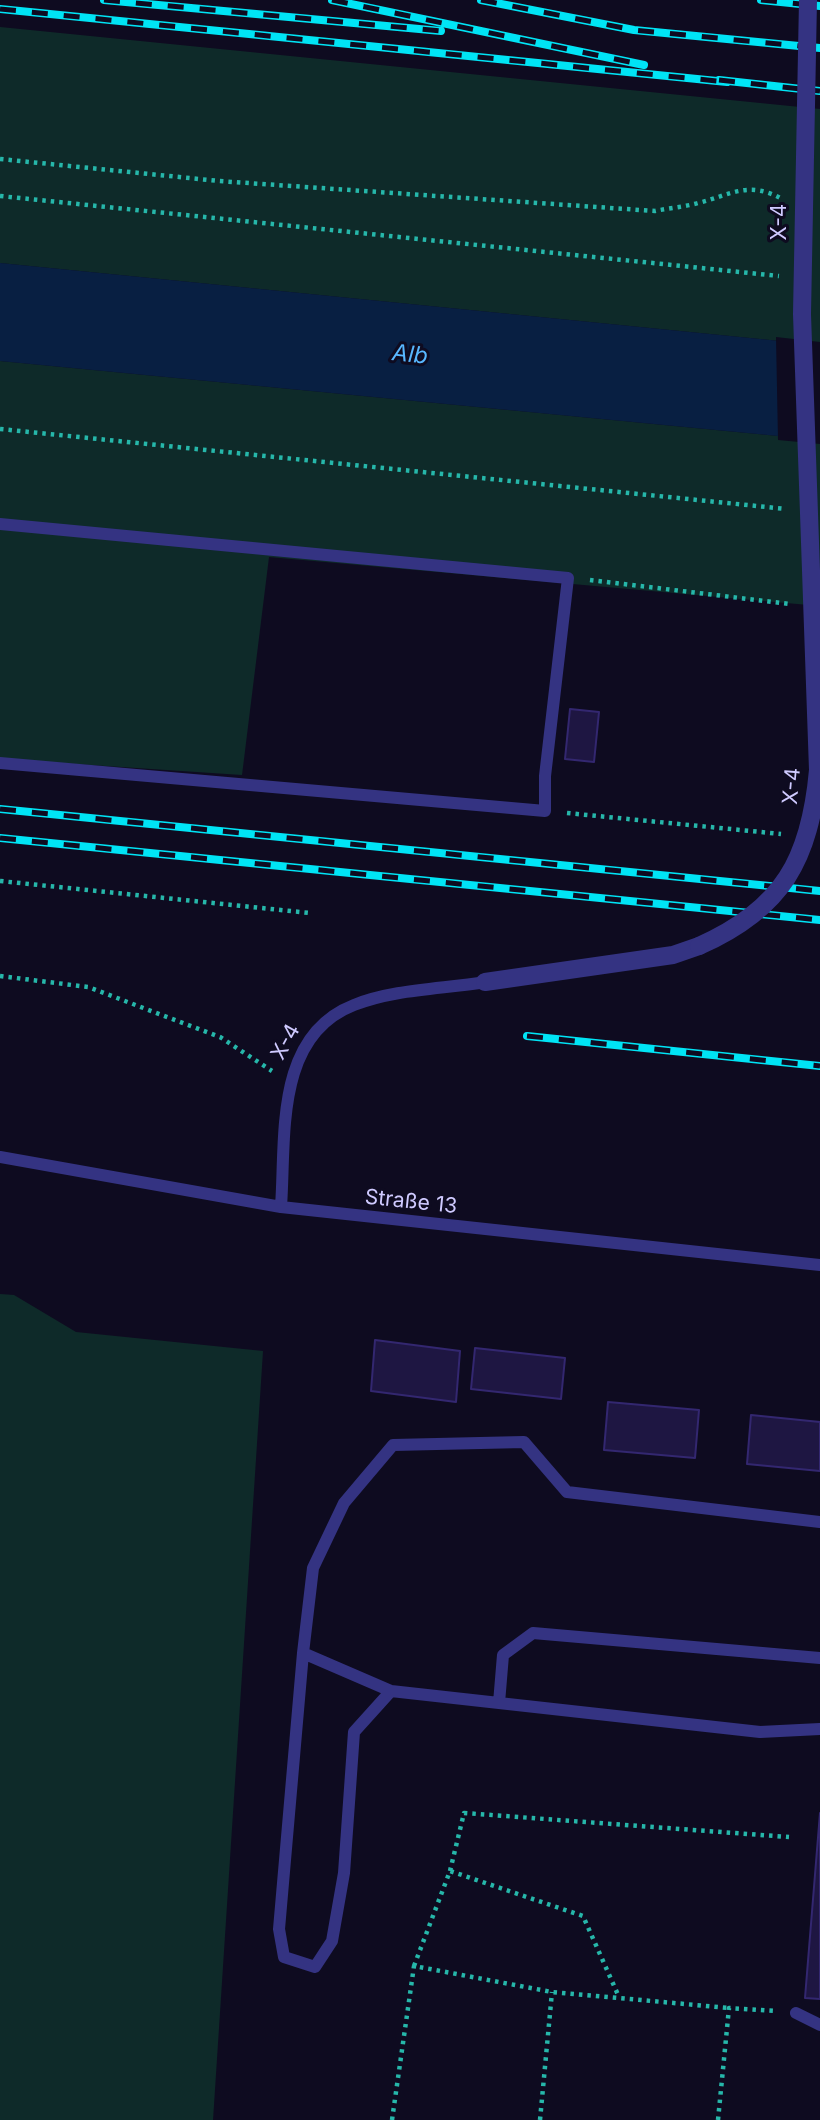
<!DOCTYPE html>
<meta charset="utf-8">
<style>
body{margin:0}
canvas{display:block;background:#0e0b20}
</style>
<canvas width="820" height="2120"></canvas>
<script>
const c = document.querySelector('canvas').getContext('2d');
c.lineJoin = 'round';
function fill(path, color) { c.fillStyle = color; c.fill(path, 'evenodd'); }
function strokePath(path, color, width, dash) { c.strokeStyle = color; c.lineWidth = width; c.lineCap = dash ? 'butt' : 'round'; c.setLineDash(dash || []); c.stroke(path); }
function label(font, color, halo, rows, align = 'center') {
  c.font = font + ' Inter,sans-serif'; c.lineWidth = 6; c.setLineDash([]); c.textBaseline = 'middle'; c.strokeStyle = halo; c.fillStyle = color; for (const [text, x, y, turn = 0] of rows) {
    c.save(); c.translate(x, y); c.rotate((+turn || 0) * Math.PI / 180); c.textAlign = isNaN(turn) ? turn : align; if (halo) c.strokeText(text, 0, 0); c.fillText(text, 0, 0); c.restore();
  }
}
const green = new Path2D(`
 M0,27L820,109V345L0,263Z
 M0,361L820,440V606L269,557L242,775L0,759Z
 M0,1294L14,1295L76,1332L263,1351L213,2120H0Z`);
const water = new Path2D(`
 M0,263L820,345V440L0,361Z`);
const pier = new Path2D(`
 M776,337L820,342V444L778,440Z`);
const building = new Path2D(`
 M570,709L599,712L594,762L565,759Z
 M375,1340L460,1351L456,1402L371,1391Z
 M475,1348L565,1358L561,1399L471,1389Z
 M608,1402L699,1410L695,1458L604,1450Z
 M751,1415L820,1422V1471L747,1464Z
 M820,1813V1999L805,1998Z`);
const path = new Path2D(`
 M0,159L219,181L655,211C669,208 684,207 698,203C731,195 748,180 782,199
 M0,196L779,276
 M0,429L786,509
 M590,580L790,604
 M567,813L781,834
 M0,881L310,913
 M0,976L88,987L220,1037L272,1071
 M450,1871L464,1813L789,1837
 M414,1966L450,1871L583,1916L619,1997
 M392,2120L414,1966L552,1992L729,2008
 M540,2120L552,1992
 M718,2120L729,2008L776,2011`);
const lane = new Path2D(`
 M0,524L568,578L545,776V811L0,763
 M0,1157L281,1207L820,1265
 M281,1207C286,1137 274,1036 354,1005C394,989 443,989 485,982
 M820,1522L567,1492L524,1442L393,1445L344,1503L313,1568L303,1653L391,1691L760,1732L820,1729
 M303,1653L279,1929L284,1957L315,1967L332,1941L344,1873L354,1732L391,1691
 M499,1703L503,1655L533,1633L820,1658
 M796,2013L820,2025`);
const street = new Path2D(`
 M485,982L673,955L699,946`);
const rail = new Path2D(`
 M104,0L441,31
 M332,0L644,65
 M481,0L634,30L820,48
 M761,0L820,6
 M0,9L727,82
 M719,80L820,91
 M0,809L820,891
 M0,838L820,920
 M527,1036L820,1066`);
const streetBridge = new Path2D(`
 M699,946C783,909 810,859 818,770L802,314L808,0`);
const streetNames = [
 ["X-4",780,222,-90],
 ["X-4",792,786,-85],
 ["X-4",286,1042,-61],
 ["Straße 13",411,1202,6]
];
const waterNames = [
 ["Alb",410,355,6]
];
fill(green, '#0e2a29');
fill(water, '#081f42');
fill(pier, '#0e0b20');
fill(building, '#1e1642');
strokePath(building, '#332770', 2);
strokePath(path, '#26b7aa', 4.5, [3.5, 5]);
strokePath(lane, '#343382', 12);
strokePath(street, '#343382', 18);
strokePath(rail, '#00e4f5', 8);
strokePath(rail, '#0e0b20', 5, [16]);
strokePath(streetBridge, '#343382', 18);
label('21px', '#cfcaff', '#0e0b20', streetNames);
label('italic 23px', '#58b7ff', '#0e0b20', waterNames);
</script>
